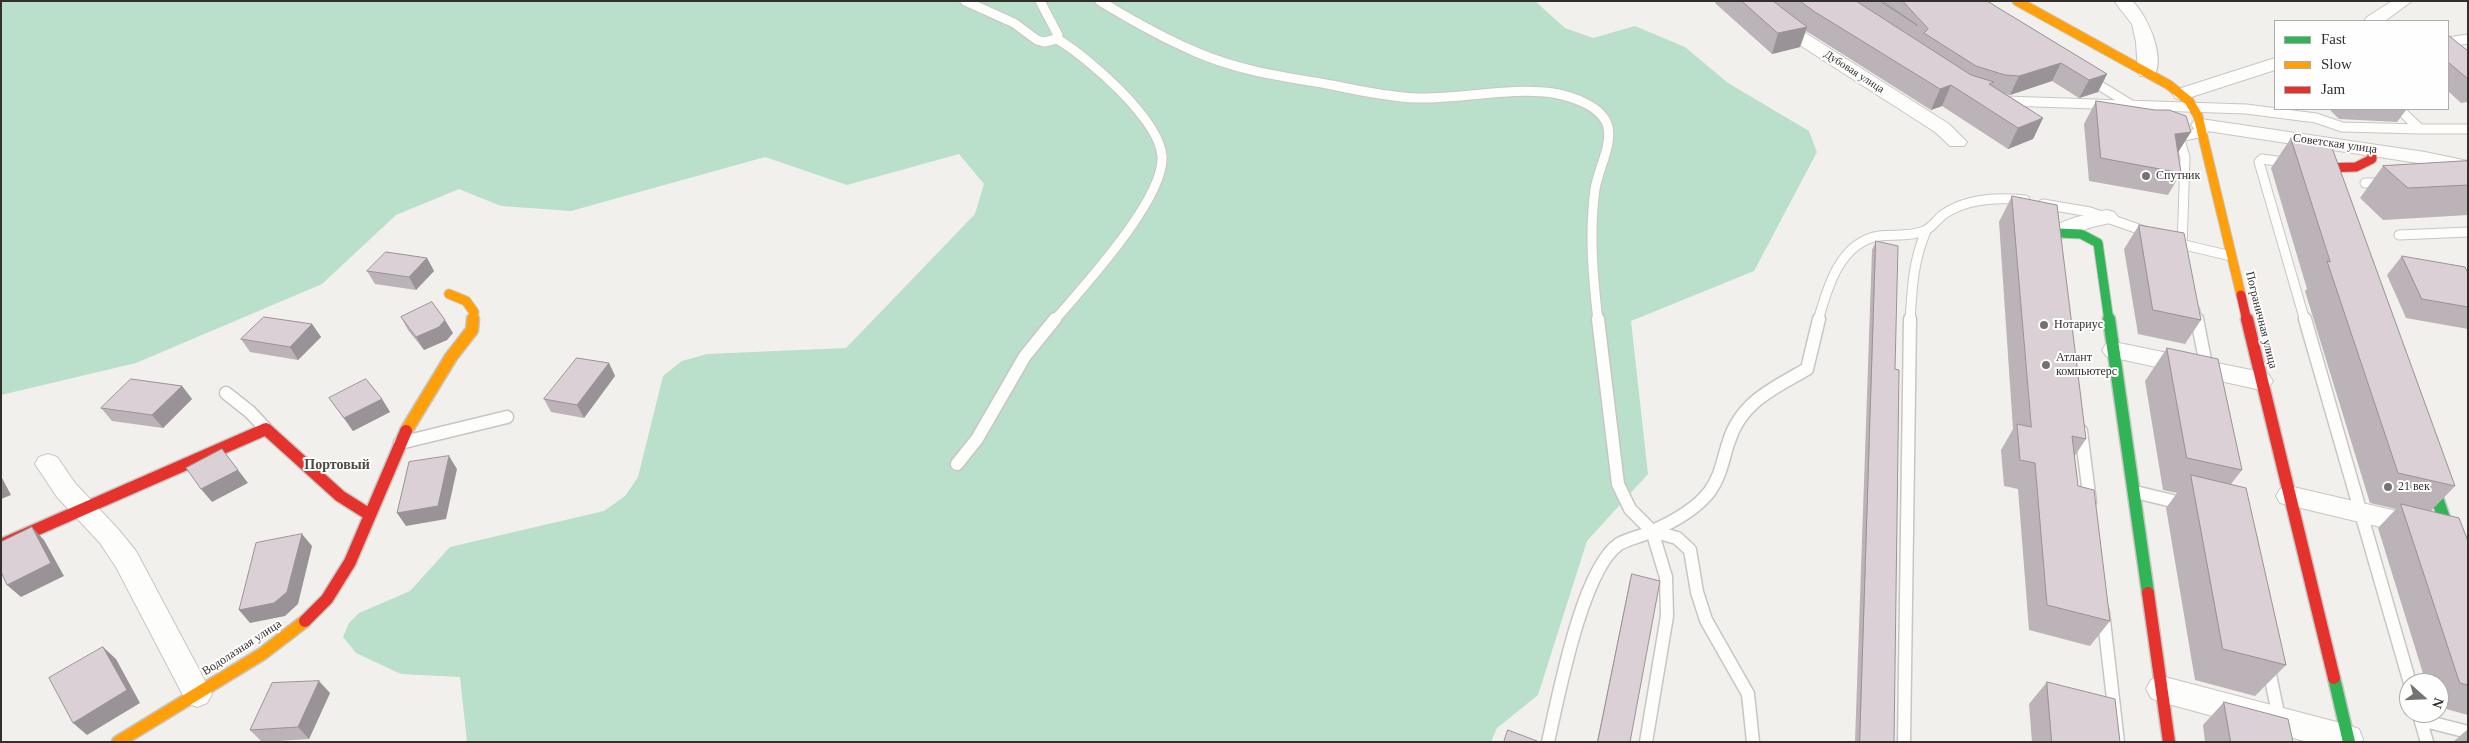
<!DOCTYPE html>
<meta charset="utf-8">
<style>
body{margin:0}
#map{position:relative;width:2469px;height:743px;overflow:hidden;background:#f2f0ec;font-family:"Times New Roman",serif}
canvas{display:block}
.frame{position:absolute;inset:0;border:2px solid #32302d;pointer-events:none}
.legend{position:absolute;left:2274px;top:20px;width:175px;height:90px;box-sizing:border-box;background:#fefefe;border:1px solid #acacaa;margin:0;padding:6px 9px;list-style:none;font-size:15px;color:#32302d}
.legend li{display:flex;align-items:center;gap:10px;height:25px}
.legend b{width:25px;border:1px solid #acacaa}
.north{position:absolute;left:2399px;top:673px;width:50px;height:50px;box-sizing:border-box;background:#fefefe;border:1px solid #acacaa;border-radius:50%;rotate:110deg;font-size:14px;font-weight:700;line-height:20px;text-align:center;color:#32302d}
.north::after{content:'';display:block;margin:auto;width:18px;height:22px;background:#757370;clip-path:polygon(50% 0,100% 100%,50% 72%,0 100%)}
</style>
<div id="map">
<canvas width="2469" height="743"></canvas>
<div class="frame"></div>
<ul class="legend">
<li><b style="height:6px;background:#30b455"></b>Fast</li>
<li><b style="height:6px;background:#ff9f0a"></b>Slow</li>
<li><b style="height:6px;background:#e5322d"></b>Jam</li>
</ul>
<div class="north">N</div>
</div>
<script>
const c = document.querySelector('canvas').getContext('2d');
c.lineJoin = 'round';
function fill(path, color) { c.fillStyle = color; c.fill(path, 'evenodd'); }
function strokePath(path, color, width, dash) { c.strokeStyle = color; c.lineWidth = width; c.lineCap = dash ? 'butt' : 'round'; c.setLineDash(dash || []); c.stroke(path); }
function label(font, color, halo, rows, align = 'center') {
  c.font = font + ' "Times New Roman",serif'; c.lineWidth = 4; c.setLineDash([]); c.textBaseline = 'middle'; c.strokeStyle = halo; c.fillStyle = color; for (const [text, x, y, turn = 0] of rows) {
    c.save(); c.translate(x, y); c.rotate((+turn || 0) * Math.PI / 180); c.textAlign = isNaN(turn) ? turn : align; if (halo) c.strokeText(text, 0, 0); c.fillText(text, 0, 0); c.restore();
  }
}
const forest = new Path2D(`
 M1,1H1535L1565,28L1593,38L1635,26L1685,47L1728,83L1809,131L1817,152L1754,271L1631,321L1648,474L1587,541L1538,695L1497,728L1491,742H467L460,677L401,674L356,653L343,637L349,623L359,613L410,591L450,547L604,511L625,496L638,477L663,376L682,361L707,354L846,348L975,214L984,184L959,154L847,185L765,157L571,211L501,206L459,189L396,215L322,284L136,363L1,395Z`);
const laneFar1 = new Path2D(`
 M965,1L1014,23L1037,40L1044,42L1057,39L1058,35L1040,1
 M1100,1C1131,20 1163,38 1196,52C1239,71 1287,77 1332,85C1360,91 1389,97 1417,98C1460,99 1512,87 1553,93C1571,96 1603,106 1608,127C1612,146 1598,170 1595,189C1589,234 1593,277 1598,321
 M2448,42L2468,39
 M2089,79L2133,106
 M2005,101L2246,109L2316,118L2342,127L2420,129L2399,109
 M2420,129H2468
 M2291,163L2262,159L2259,162L2305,321
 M2365,183H2385
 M2043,204L2090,212L2150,233
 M2399,235L2468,232
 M2172,242L2231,256
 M2182,248L2185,157L2179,137L2203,132
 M2195,310L2197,321
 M1054,321C1082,288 1165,199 1162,156C1159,119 1088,57 1057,39
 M1818,321C1827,288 1840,242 1879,236C1893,234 1910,237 1924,231C1932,228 1937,219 1944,214C1968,198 1997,197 2025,200
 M1910,321C1912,289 1913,261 1926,231`);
const lane = new Path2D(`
 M1598,319L1618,484L1630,509L1652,531L1666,577L1667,616L1646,742
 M2197,319L2207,370
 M2305,319L2410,683
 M226,393L250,412L266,429
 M2081,431L2090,502
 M400,443L507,417
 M957,464L977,439L1025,356L1055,319
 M2135,492L2185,504
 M1652,531L1677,538L1690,550L1697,592L1706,620L1748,694L1753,742
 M2103,612L2118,742
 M2268,665L2284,742
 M2419,715L2427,742
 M2421,720L2468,732
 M1548,742C1558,698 1582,569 1619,544C1628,539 1638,537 1648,533C1669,524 1696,510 1710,491C1721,476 1723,458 1729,441C1741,402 1774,388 1807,369L1819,319
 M1904,742L1910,319`);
const street = new Path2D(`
 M1743,1H1762L1807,34L1949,124L1967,142L1964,146H1950L1935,132L1795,42Z
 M2114,1H2132C2147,14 2166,58 2154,76H2140L2138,72L2136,42L2132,24Z
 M2392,1H2412L2385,21H2364L2367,17Z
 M2275,58V70L2182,100L2175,98L2173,94L2175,90Z
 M2201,119L2425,152L2468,161V173L2425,164L2194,129L2191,125L2194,121Z
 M2107,210L2114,212L2118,217L2114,222L2092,227L2058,240L2050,238L2047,233C2056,220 2091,213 2107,210Z
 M2114,342L2261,372L2269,375L2273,381L2269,387L2261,390L2106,356L2102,350L2106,344Z
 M48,454L57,457L75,483L118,529L136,551L212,694L207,703L197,707L187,703L116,567L100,543L57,497L35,464L39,457Z
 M2289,486L2418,516L2427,519L2431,526L2427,533L2418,536L2280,503L2276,496L2280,489Z
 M2161,676L2348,725L2359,729L2363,739L2362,742H2308L2161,702L2151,698L2146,689L2151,680Z`);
const fastFar1 = new Path2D(`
 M2058,233L2081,234L2098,243L2109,321`);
const fast = new Path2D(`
 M2109,319L2148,593
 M2426,467L2468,586
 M2334,678L2349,742`);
const slowFar1 = new Path2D(`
 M2017,1L2169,85L2189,101L2198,116L2241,295
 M449,294L466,301L474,312L473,321`);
const slow = new Path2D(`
 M406,431L451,357L472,330L473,319
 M118,742L262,654L305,621`);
const jamFar1 = new Path2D(`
 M2329,188L2322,168L2356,167L2372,159V150
 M2241,295L2247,321`);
const jam = new Path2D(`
 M2247,319L2334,678
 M1,545L266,429L340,496L370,515
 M2148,593L2169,742
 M305,621L327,599L350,562L406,431`);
const wall = new Path2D(`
 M1716,1H1987L2107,74L2098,92L2079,98L2052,81L2010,95L2006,94L2043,118L2033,139L2008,149L1942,106L1931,110L1806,31L1800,47L1772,54L1715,3Z
 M2448,35L2468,51V102L2461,103L2448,91Z
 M2096,101L2178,153L2181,173L2168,195L2089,181L2084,124Z
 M2329,109H2407L2397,122L2339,119Z
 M2291,138L2455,486L2431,511L2468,541V715L2439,707V683H2426L2378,528L2396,509L2370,503L2305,291L2307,289L2271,168Z
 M2468,161V215L2383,220L2360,198L2383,166Z
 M2012,196L2086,439L2074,457L2078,486L2110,621L2090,646L2029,630L2018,489L2004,486L2001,450L2013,429L1999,222Z
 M2139,225L2201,320L2185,344L2138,334L2124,249Z
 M1876,241L1895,369L1894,742H1855L1872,250Z
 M2402,256L2468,273V329L2406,318L2387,275Z
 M427,258L434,271L416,290L375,284L367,271Z
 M401,317L453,333L447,340L424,350L408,330Z
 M312,324L321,337L298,360L250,352L241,339Z
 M2167,348L2242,470L2231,484L2286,665L2255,696L2195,680L2166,508L2177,493L2163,490L2145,381Z
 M609,363L615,376L584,418L551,412L544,399Z
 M182,386L192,399L163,428L112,421L101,408Z
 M329,398L382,399L390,412L353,431Z
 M1632,574L1630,742H1597L1630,580Z
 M2047,682L2120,742H2032L2029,704Z
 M330,693L309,739L262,742L250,730Z
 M2224,702L2293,742H2205L2203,725Z
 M2468,729V742H2453Z`);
const shadedWall = new Path2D(`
 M1807,27L1800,47L1772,54L1778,33Z
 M2061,63L2052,81L2010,95L2019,76Z
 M2107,74L2098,92L2079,98L2089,80Z
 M1951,85L1942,106L1931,110L1940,89Z
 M2043,118L2033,139L2008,149L2018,128Z
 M2191,132L2177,154L2175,134Z
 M427,258L434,271L416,290L409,277Z
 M445,320L453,333L447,340L424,350L416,337Z
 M312,324L321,337L298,360L290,347Z
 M609,363L615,376L584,418L577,405Z
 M182,386L192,399L163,428L152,415Z
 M382,399L390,412L353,431L344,418Z
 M222,449L248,483L212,502L201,489Z
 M449,456L457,469L446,519L406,526L397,513Z
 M1,476L11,495L1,499Z
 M32,527L44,540L64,576L21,597L7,585Z
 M302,534L312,546L298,604L285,616L250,623L239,610Z
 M103,647L116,659L140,703L87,735L73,723Z
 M319,681L330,693L309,739L298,727Z`);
const building = new Path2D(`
 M1742,1H1773L1807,27L1778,33Z
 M1800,1H1856L1971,75L1994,82L1989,84L2043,118L2018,128L1951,85L1940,89L1815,12Z
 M1880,1H1882L1917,25Z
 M1903,1H1987L2107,74L2089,80L2061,63L2019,76L2005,75L1976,66L1924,33L1928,29Z
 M2448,35L2468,51V79L2448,62Z
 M2096,101L2155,110H2169L2186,116L2191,132L2175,134L2181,173L2101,158Z
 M2291,138L2331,145L2455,486L2398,473L2327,261L2330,262Z
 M2468,161V185L2408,188L2383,166Z
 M2012,196L2057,205L2086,439L2072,436L2078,486L2094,490L2110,621L2047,605L2035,463L2020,460L2017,424L2031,427Z
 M2139,225L2184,233L2201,320L2153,310Z
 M1876,241L1898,246L1895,369L1899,370L1894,742H1860Z
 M386,252L427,258L409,277L367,271Z
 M2402,256L2465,267L2468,273V307L2422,299Z
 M432,302L445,320L439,327L416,337L401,317Z
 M264,317L312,324L290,347L241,339Z
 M2167,348L2218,359L2242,470L2187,458Z
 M577,358L609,363L577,405L544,399Z
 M131,379L182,386L152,415L101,408Z
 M366,379L382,399L344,418L329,398Z
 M222,449L238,470L201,489L186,468Z
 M449,456L438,506L397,513L409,462Z
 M2191,475L2246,488L2286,665L2223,649Z
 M2401,504L2459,518L2468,541V685L2460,683Z
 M32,527L51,563L7,585L1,572V542Z
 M302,534L287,592L274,603L239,610L256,543Z
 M1632,574L1660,581L1630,742H1598Z
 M103,647L127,690L73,723L49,678Z
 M319,681L298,727L250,730L272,683Z
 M2047,682L2115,699L2120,742H2052Z
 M2224,702L2288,719L2293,742H2231Z
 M1508,730L1537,741V742H1504Z`);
const markers = [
 [2146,176,5,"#757370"],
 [2044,325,5,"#757370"],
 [2046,365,5,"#757370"],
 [2388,487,5,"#757370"]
];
const farStreetnames = [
 ["Дубовая улица",1854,72,33]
];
const streetNames = [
 ["Советская улица",2335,144,8],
 ["Пограничная улица",2261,320,76],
 ["Водолазная улица",242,648,-33]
];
const poiNames = [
 ["Спутник",2156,176],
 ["Нотариус",2054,325],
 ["Атлант",2056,358],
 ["компьютерс",2056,372],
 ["21 век",2398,487]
];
const neighbourhoodNames = [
 ["Портовый",337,465]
];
fill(forest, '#badfca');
strokePath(laneFar1, '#c8c6c3', 11);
strokePath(lane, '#c8c6c3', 15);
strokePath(street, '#c8c6c3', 2);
strokePath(fastFar1, '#c8c6c3', 11);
strokePath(fast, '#c8c6c3', 15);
strokePath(slowFar1, '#c8c6c3', 11);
strokePath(slow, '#c8c6c3', 15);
strokePath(jamFar1, '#c8c6c3', 11);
strokePath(jam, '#c8c6c3', 15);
strokePath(laneFar1, '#fdfdfc', 9);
strokePath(lane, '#fdfdfc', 12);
fill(street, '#fdfdfc');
strokePath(fastFar1, '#30b455', 9);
strokePath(fast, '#30b455', 12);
strokePath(slowFar1, '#ff9f0a', 9);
strokePath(slow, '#ff9f0a', 12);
strokePath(jamFar1, '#e5322d', 9);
strokePath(jam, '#e5322d', 12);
fill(wall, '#bcb3b8');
fill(shadedWall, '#999296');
fill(building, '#dbd0d6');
strokePath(building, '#999296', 1);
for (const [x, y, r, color] of markers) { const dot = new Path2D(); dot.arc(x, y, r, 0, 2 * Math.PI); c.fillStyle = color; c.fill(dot); strokePath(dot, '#fefefe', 2); }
label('11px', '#32302d', '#fefefe', farStreetnames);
label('12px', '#32302d', '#fefefe', streetNames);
label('12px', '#32302d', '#fefefe', poiNames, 'left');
label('bold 14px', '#4e4b44', '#fefefe', neighbourhoodNames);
</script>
